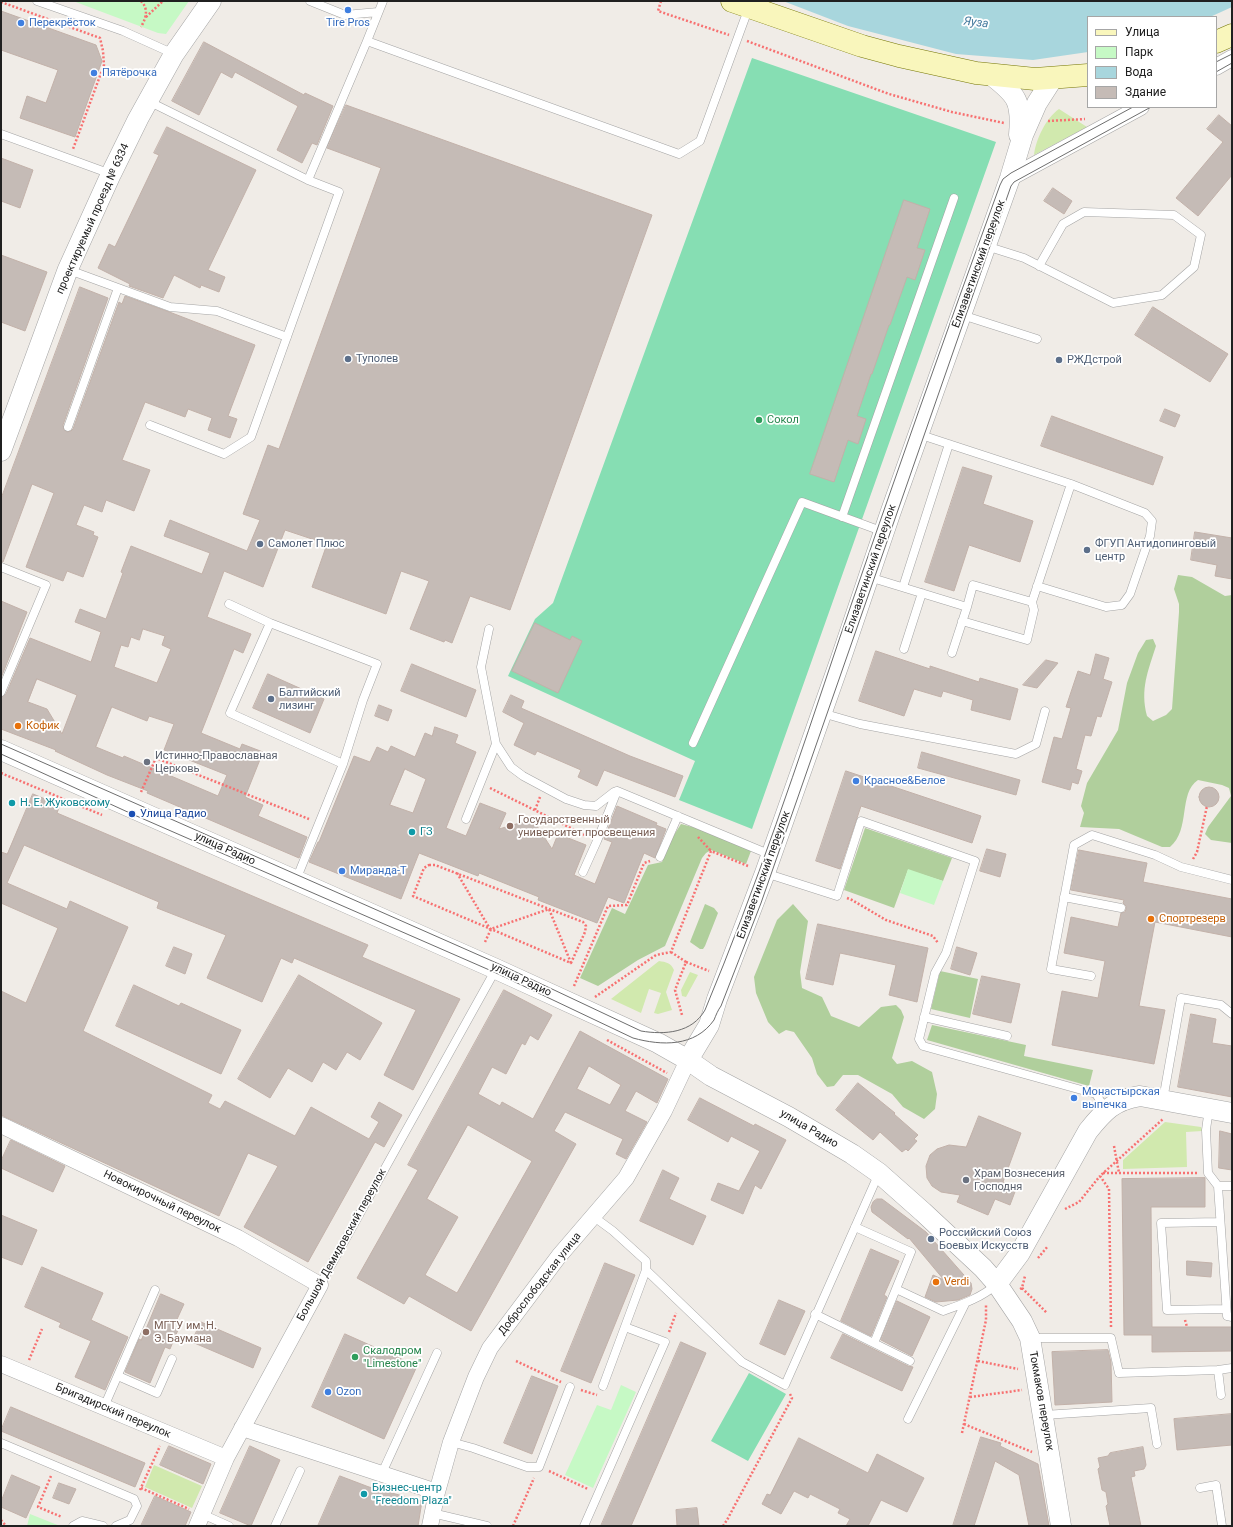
<!DOCTYPE html>
<meta charset="utf-8">
<style>
body{margin:0}
#map{position:relative;width:1233px;height:1527px;overflow:hidden;background:#f0ece7;font-family:Roboto,sans-serif}
canvas{display:block}
.frame{position:absolute;inset:0;border:2px solid #202020;pointer-events:none}
.legend{position:absolute;left:1087px;top:16px;width:130px;height:92px;box-sizing:border-box;background:#fff;border:1px solid #a6a6a6;margin:0;padding:5px 7px;list-style:none;font-size:12px;color:#202020}
.legend li{display:flex;align-items:center;gap:8px;height:20px}
.legend b{width:20px;border:1px solid #a6a6a6}
</style>
<div id="map">
<canvas width="1233" height="1527"></canvas>
<div class="frame"></div>
<ul class="legend">
<li><b style="height:5px;background:#f9f6bc"></b>Улица</li>
<li><b style="height:11px;background:#c6f9c5"></b>Парк</li>
<li><b style="height:11px;background:#a8d6dd"></b>Вода</li>
<li><b style="height:11px;background:#c5bbb6"></b>Здание</li>
</ul>
</div>
<script>
const c = document.querySelector('canvas').getContext('2d');
c.lineJoin = 'round';
function fill(path, color) { c.fillStyle = color; c.fill(path, 'evenodd'); }
function strokePath(path, color, width, dash) { c.strokeStyle = color; c.lineWidth = width; c.lineCap = dash ? 'butt' : 'round'; c.setLineDash(dash || []); c.stroke(path); }
function label(font, color, halo, rows, align = 'center') {
  c.font = font + ' Roboto,sans-serif'; c.lineWidth = 3.5; c.setLineDash([]); c.textBaseline = 'middle'; c.strokeStyle = halo; c.fillStyle = color; for (const [text, x, y, turn = 0] of rows) {
    c.save(); c.translate(x, y); c.rotate((+turn || 0) * Math.PI / 180); c.textAlign = isNaN(turn) ? turn : align; if (halo) c.strokeText(text, 0, 0); c.fillText(text, 0, 0); c.restore();
  }
}
const grass = new Path2D(`
 M1059,109L1087,127L1034,155C1036,139 1046,118 1059,109Z
 M659,961C666,962 671,963 674,970L666,992L672,1010L658,1014L654,1013L661,993L649,989L641,1013L611,999Z
 M690,972L698,975L686,997L682,996L681,990Z
 M1165,1122L1201,1127L1202,1131L1186,1132L1187,1167L1123,1169V1160Z
 M154,1465L202,1486L192,1508L145,1487Z`);
const forest = new Path2D(`
 M1178,575L1192,577L1225,596L1232,595V843L1211,840L1205,834L1208,827L1231,796L1229,788L1222,785L1198,780C1178,793 1191,830 1170,847H1162L1119,829L1080,827L1084,813L1081,806L1087,783L1118,730L1127,683L1138,653L1146,640L1153,639L1156,646C1148,671 1140,689 1147,716L1153,721L1166,715L1172,709L1179,612V604L1174,589Z
 M681,824L700,829L751,851L746,864L711,850L706,853L702,858L665,946L638,960L598,986L580,978L612,908L625,914L648,865L662,862L672,838Z
 M865,828L952,858L943,881L908,870L894,908L844,890Z
 M705,904L714,908L718,913L705,946L703,949H700L690,942Z
 M793,904L808,921L800,972L802,988L822,997L831,1016L859,1027L881,1007L896,1005L901,1010L904,1017L892,1058L897,1064L912,1061L932,1072L937,1094L935,1109L924,1119L903,1107L892,1094L858,1075H843L834,1086L827,1087L817,1074L812,1058L794,1032L786,1030L779,1034L768,1022L756,993L754,977L777,920Z
 M940,971L978,979L970,1018L931,1009Z
 M932,1025L1026,1045L1024,1056L1093,1070L1089,1086L927,1040Z`);
const park = new Path2D(`
 M73,1H189L166,34L158,33Z
 M908,869L943,881L934,905L900,893Z
 M621,1385L636,1392L593,1488L565,1475L597,1405L611,1410Z
 M30,1514L60,1526H27Z`);
const pitch = new Path2D(`
 M752,58L996,142L752,829L679,800L695,761L508,676L535,619L553,603Z
 M749,1373L786,1394L748,1461L711,1441Z`);
const water = new Path2D(`
 M783,1H1232V7L1210,17H1088V52L1033,60L956,54L848,26Z`);
const building = new Path2D(`
 M1,11L96,45L102,61L75,137L20,118L27,96L46,103L58,70L1,50Z
 M204,42L304,95L305,93L333,106L317,145L312,143L302,163L277,150L298,106L235,72L232,78L221,72L199,115L172,101Z
 M346,105L652,215L510,610L470,596L452,643L445,640L444,642L410,629L429,581L401,571L386,614L312,587L327,544L285,530L263,587L224,571L207,617L251,634L243,653L234,649L201,733L240,749L242,744L263,752L245,797L263,805L258,816L307,837L299,858L147,793L148,791L107,775L55,751L56,750L1,729V697L6,694L30,638L91,662L101,632L75,622L80,609L106,619L123,573L121,572L131,546L202,574L210,553L164,536L170,520L247,551L260,520L243,514L268,445L279,449L381,168L327,148ZM143,629L165,636L162,645L171,649L157,683L114,667L121,645L128,647L131,637L139,640ZM37,679L77,695L62,734L47,709L28,702ZM112,707L147,721L149,716L174,724L164,750L227,775L218,796L124,756L123,758L96,747Z
 M1219,115L1232,126V175L1198,216L1176,198L1223,142L1207,129Z
 M167,127L256,170L208,270L225,277L219,292L201,285L200,288L174,275L163,298L129,286L130,284L98,268L109,244L115,247L159,155L154,153Z
 M1,158L33,170L20,208L1,201Z
 M1053,188L1072,201L1064,214L1044,201Z
 M904,200L930,209L917,248L925,250L915,280L907,277L890,325H889L872,374H871L857,416L866,419L858,444L848,440L834,482L810,474Z
 M1,255L47,272L25,331L1,322Z
 M80,287L108,298L63,425L64,430L67,432L71,431L73,429L119,302L122,304L125,296L172,313L255,345L228,416L237,419L230,438L208,430L212,418L188,409L185,417L145,402L122,460L150,470L134,511L106,500L102,512L84,505L76,525L94,532L93,535L98,537L83,577L67,571L63,581L26,567L54,493L32,484L3,562H1V499Z
 M1153,307L1228,354L1210,382L1135,335Z
 M1165,409L1180,415L1175,427L1160,421Z
 M1052,416L1163,457L1153,485L1041,446Z
 M963,467L992,476L983,504L1033,521L1020,562L969,545L954,591L925,582Z
 M1195,532L1232,538V579L1215,576L1217,565L1191,560Z
 M1,601L27,612L1,678Z
 M535,623L570,640L572,636L582,641L558,693L512,671Z
 M876,651L930,669V666L979,682L980,678L1018,689L1010,720L971,710L973,700L943,691L941,697L914,689L904,716L859,701Z
 M1096,654L1109,658L1103,679L1112,682L1101,717L1097,716L1091,736L1085,735L1076,769L1082,771L1078,784L1072,782L1070,790L1042,782L1054,737L1062,739L1071,708L1066,707L1078,671L1090,675Z
 M1046,660L1058,663L1037,688L1023,685Z
 M412,664L476,690L466,717L401,691Z
 M268,674L324,699L310,733L253,708Z
 M511,695L524,701L521,708L630,756L683,776L675,797L604,770L597,786L578,777L581,770L537,751L535,755L514,745L524,723L503,712Z
 M379,705L392,710L388,721L375,716Z
 M435,727L458,735L455,743L476,752L446,828L466,836L480,803L506,813L499,829L523,822H529L537,826L552,849L558,834L586,845L574,875L595,884L612,842L604,839L617,806L657,823L656,825L666,829L655,858L644,853L624,903L608,897L597,923L538,900L539,897L479,873L478,876L419,853L401,899L309,862L318,842H319L354,756L370,762L377,747L388,752L391,746L415,757L425,733L432,736ZM405,769L426,779L413,813L390,805Z
 M922,752L1020,780L1016,795L918,768Z
 M846,771L981,816L972,843L861,806L840,869L816,861Z
 M1199 797a10 10 0 1 1 20 0a10 10 0 1 1-20 0Z
 M33,794L60,805L57,813L368,945L362,957L460,999L413,1090L384,1075L416,1010L294,958L292,963L281,958L262,1002L207,978L226,935L157,908L159,902L24,845L7,883L67,909L70,901L128,927L83,1031L212,1095L208,1103L220,1109L225,1101L295,1136L311,1107L369,1139L379,1122L371,1117L379,1102L402,1115L384,1147L375,1142L308,1262L244,1227L278,1166L248,1153L219,1216L1,1115V991L26,1003L58,928L1,903V852L7,854Z
 M987,849L1006,854L1000,877L980,871Z
 M1079,850L1147,863L1143,882L1232,899V937L1155,922L1139,1006L1165,1010L1154,1064L1052,1045L1062,991L1098,998L1105,961L1064,953L1071,917L1118,927L1121,913L1125,912L1126,909V906L1123,903L1124,900L1071,890Z
 M818,924L928,948L917,1002L889,995L896,965L840,953L833,985L806,979Z
 M174,947L192,954L185,974L166,966Z
 M957,947L977,953L970,975L951,969Z
 M299,975L382,1023L360,1060L347,1052L336,1070L323,1062L312,1082L288,1068L270,1098L238,1079Z
 M982,976L1020,984L1011,1023L973,1014Z
 M134,985L179,1006L181,1003L241,1030L221,1074L116,1026Z
 M504,990L552,1015L538,1040L530,1035L525,1045L522,1043L506,1074L492,1067L478,1094L500,1106L502,1102L533,1119L580,1031L668,1079L657,1103L636,1091L625,1111L647,1122L626,1159L616,1154L623,1139L565,1112L554,1131L576,1144L471,1331L409,1296L404,1304L357,1278L418,1170L408,1165ZM589,1066L621,1085L610,1105L577,1089ZM468,1125L532,1161L457,1293L425,1275L458,1217L427,1199Z
 M1191,1014L1216,1019L1212,1043L1232,1046V1097L1178,1087Z
 M858,1083L895,1113L894,1114L918,1135L914,1139L917,1141L908,1151L906,1149L902,1152L880,1132L873,1140L836,1110Z
 M700,1098L754,1126L755,1124L786,1140L761,1189L755,1185L743,1214L711,1200L718,1183L739,1191L760,1151L731,1136L728,1142L688,1120Z
 M979,1116L1021,1133L1003,1182L1016,1189L1010,1205L995,1199L988,1215L957,1202L960,1195L941,1192L932,1186L927,1178L926,1166L930,1155L937,1149L949,1145L966,1147Z
 M1220,1131L1232,1134V1170L1219,1168Z
 M11,1140L65,1166L53,1192L1,1168V1161Z
 M663,1170L679,1178L669,1199L706,1216L693,1245L640,1221Z
 M1205,1178V1207H1151L1152,1327H1232V1351L1152,1352V1335H1124L1122,1179Z
 M877,1199H882L926,1232L971,1283L972,1289L970,1295L958,1300L936,1302L925,1297L933,1275L944,1280L909,1238L908,1239L872,1212L871,1207L873,1202Z
 M1,1215L37,1230L22,1265L1,1257Z
 M871,1249L899,1261L884,1295L887,1297L871,1336L841,1321Z
 M1187,1261L1212,1263L1211,1277L1187,1275Z
 M605,1263L635,1275L591,1383L561,1371Z
 M42,1267L103,1293L91,1320L128,1337L105,1390L75,1377L91,1341L59,1327L61,1323L25,1307Z
 M161,1294L184,1304L173,1328L178,1330L170,1349L165,1347L150,1383L125,1372L139,1339L141,1340Z
 M779,1300L805,1311L785,1355L760,1344Z
 M897,1301L930,1317L912,1356L881,1340Z
 M201,1322L261,1348L253,1368L192,1342Z
 M345,1334L417,1366L384,1439L312,1407Z
 M843,1334L908,1366L913,1367L902,1391L831,1358Z
 M681,1342L706,1353L631,1526H601Z
 M1108,1350L1111,1362L1112,1402L1055,1405L1052,1352Z
 M532,1376L558,1386L532,1454L504,1443Z
 M11,1407L145,1463L135,1487L1,1431Z
 M1232,1414V1445L1177,1450L1174,1419Z
 M981,1437L1001,1443L1000,1446L1038,1464L1049,1526H1029L1019,1475L995,1461L974,1526H953Z
 M799,1438L868,1473L877,1454L924,1478L907,1512L881,1500L868,1526H846L850,1519L838,1513L840,1509L810,1494L808,1498L794,1491L781,1514L762,1504L767,1494L770,1495Z
 M169,1446L211,1464L203,1484L160,1465Z
 M250,1446L280,1460L251,1526L220,1513Z
 M1143,1447L1146,1465L1144,1469L1134,1471L1135,1476L1131,1477L1141,1526H1110L1106,1506L1108,1504L1106,1492L1102,1490L1098,1469L1100,1467L1098,1458L1108,1456L1110,1453Z
 M12,1475L40,1487L26,1518L1,1507V1502Z
 M340,1476L369,1487L422,1501L418,1526H318Z
 M59,1483L76,1489L69,1504L53,1498Z
 M155,1496L191,1512L185,1526H141Z
 M697,1508L699,1526H677L676,1510Z`);
const path = new Path2D(`
 M141,1C149,9 146,18 141,27
 M661,1L658,11L729,35
 M1,2L100,38L103,51L104,65L73,149
 M146,17L163,1
 M747,41L889,94L952,112L1004,123
 M1048,121L1085,119
 M1,773L102,815
 M490,788L587,836
 M141,792L156,758L309,819
 M535,810L540,797
 M698,837L711,851
 M1193,859L1197,852L1207,806
 M429,865H435L583,922L586,926L585,932L571,963L413,896L424,868Z
 M457,873L490,929
 M847,898L852,900L886,920L933,936L938,943
 M485,942L491,929L549,909L571,963
 M671,952L686,962L675,990L682,1015
 M686,962L709,971
 M574,986L608,906L627,905L644,863L650,861
 M595,997L656,955L671,952L711,851L748,866
 M607,1040L667,1073
 M1114,1146L1119,1173
 M1103,1173H1198
 M1065,1209L1079,1202L1100,1176
 M1038,1258L1048,1246
 M1022,1288L1047,1313
 M1020,1289L1022,1288L1025,1276
 M1185,1320L1187,1327
 M1111,1327L1109,1189L1100,1176L1163,1119
 M669,1332L676,1313
 M29,1360L42,1329
 M516,1361L561,1382
 M978,1361L1018,1369
 M581,1390L597,1395
 M970,1397L1022,1390
 M964,1424L1032,1452
 M962,1433L986,1320V1304
 M549,1471L588,1489
 M51,1476L38,1507L62,1517
 M141,1488L189,1509
 M140,1490L160,1446
 M1,1520L6,1526
 M513,1526L534,1478
 M723,1526L727,1520L792,1398L790,1394`);
const service = new Path2D(`
 M37,1L123,31L174,54
 M310,1L345,15L378,12
 M383,1L367,41L679,154L700,141L749,7
 M148,101L308,180L339,192L251,437L224,454L150,425
 M1,134L111,174
 M308,180L367,41
 M986,246L1024,258L1113,303L1162,295L1194,267L1201,235L1174,215L1084,212L1063,224L1039,266
 M69,270L170,307L217,311L287,337
 M962,315L1037,339
 M68,427L118,288
 M842,517L954,198
 M1,567L46,585L1,692
 M869,577L967,607L973,585L1032,602L1071,484L918,434
 M1037,586L1106,607L1122,605L1130,594L1150,536L1152,521L1145,513L1071,484
 M903,587L949,444
 M229,604L270,623L230,713L343,764
 M962,621L1027,640L1034,610L1032,602
 M270,623L377,664L363,700L343,764L296,880
 M489,629L481,667L496,744L511,767L523,776L566,799L584,805L596,806L614,792L617,791L771,855
 M904,649L922,593
 M952,653L967,607
 M822,713L860,724L1016,754L1036,744L1045,711
 M693,743L802,502L884,532
 M466,819L496,744
 M660,857L678,816
 M583,872L597,841L617,791
 M765,873L837,896L861,821L975,861L946,953L935,973L919,1039L923,1046L1096,1094L1106,1110
 M1064,897L1121,908
 M1091,976L1051,969L1074,845L1092,835L1155,855L1181,867L1232,880
 M924,1017L1007,1036
 M1163,1100L1181,998L1221,1005L1232,1014
 M1209,1108L1206,1130L1208,1173L1218,1186L1227,1316L1232,1317
 M1218,1186H1232
 M594,1217L613,1231L646,1261V1270L742,1362L785,1385L879,1173
 M1220,1222L1161,1223L1167,1310L1226,1309
 M855,1227L911,1252L874,1343
 M320,1285L496,969
 M896,1289L943,1311C963,1304 981,1298 997,1284
 M815,1314L910,1361
 M1031,1338H1111L1119,1373L1218,1370L1221,1395
 M1218,1370L1232,1368
 M118,1376L157,1393L172,1359
 M603,1386L646,1270
 M104,1407L155,1290
 M1044,1415L1151,1408L1157,1444
 M908,1419L965,1304
 M451,1442L473,1448L527,1467H539L570,1387
 M1,1443L134,1499L137,1506L130,1520L116,1526
 M382,1473L437,1353
 M1200,1488L1216,1485L1222,1526
 M432,1513L487,1526
 M202,1514L229,1526
 M73,1526L82,1521L103,1526
 M275,1526L300,1471
 M584,1526L665,1342L625,1327`);
const minor = new Path2D(`
 M1216,67L1232,58
 M1010,178L1141,107
 M1,1125L238,1238L320,1285L226,1458L197,1526
 M1,1364L226,1458
 M242,1428L437,1492
 M430,1526L437,1492L451,1442L476,1377L490,1348L559,1256L626,1178L664,1111L688,1060`);
const tertiary = new Path2D(`
 M991,75C1017,95 1022,101 1019,135
 M1,451L68,269L111,174L138,119L174,54L211,1
 M1,750L496,969L658,1043L688,1060L711,1076L789,1117L852,1154L879,1173L923,1212L983,1268L997,1284L1022,1321L1030,1338L1061,1526
 M688,1060L709,1025L717,999L765,873L840,661L891,511L1010,178L1023,135L1037,103L1053,78
 M997,1284L1020,1253L1088,1131C1104,1111 1114,1100 1140,1096L1232,1113`);
const secondary = new Path2D(`
 M732,1L862,46L899,56L976,73L1035,79L1088,75
 M1216,42L1232,35`);
const tram = new Path2D(`
 M1216,62L1232,54
 M1216,72L1232,63
 M1,744L499,964L641,1031C665,1035 692,1033 705,1010C756,888 798,762 840,637C892,486 945,335 1000,185L1003,179L1011,173L1133,107
 M1,754L132,814L494,972L633,1038C662,1046 695,1047 714,1020C716,1015 718,1010 721,1006L761,903L1011,186L1014,182L1151,107`);
const markers = [
 [348,10,4,"#3f7fe0"],
 [21,23,4,"#3f7fe0"],
 [94,73,4,"#3f7fe0"],
 [348,359,4,"#5c6f8a"],
 [1059,360,4,"#5c6f8a"],
 [759,420,4,"#2e9e5b"],
 [260,544,4,"#5c6f8a"],
 [1087,550,4,"#5c6f8a"],
 [271,699,4,"#5c6f8a"],
 [18,726,4,"#e8710a"],
 [147,762,4,"#6b7280"],
 [856,781,4,"#3f7fe0"],
 [12,803,4,"#0f9aa8"],
 [132,814,4,"#1a4fb4"],
 [510,826,4,"#8d6e63"],
 [412,832,4,"#0f9aa8"],
 [342,871,4,"#3f7fe0"],
 [1151,919,4,"#e8710a"],
 [1074,1098,4,"#3f7fe0"],
 [966,1180,4,"#6b7280"],
 [931,1239,4,"#5c6f8a"],
 [936,1282,4,"#e8710a"],
 [146,1332,4,"#8d6e63"],
 [355,1357,4,"#2e9e5b"],
 [328,1392,4,"#3f7fe0"],
 [364,1494,4,"#0f9aa8"]
];
const shopNames = [
 ["Перекрёсток",29,23],
 ["Tire Pros",348,23,"center"],
 ["Пятёрочка",102,73],
 ["Красное&Белое",864,781],
 ["Миранда-Т",350,871],
 ["Монастырская",1082,1092],
 ["выпечка",1082,1105],
 ["Ozon",336,1392]
];
const streetNames = [
 ["проектируемый проезд № 6334",93,219,-66],
 ["Елизаветинский переулок",979,264,-70],
 ["Елизаветинский переулок",871,569,-71],
 ["улица Радио",225,849,24],
 ["Елизаветинский переулок",764,875,-70],
 ["улица Радио",521,980,25],
 ["улица Радио",809,1129,30],
 ["Новокирочный переулок",162,1202,26],
 ["Большой Демидовский переулок",342,1245,-61],
 ["Доброслободская улица",540,1284,-52],
 ["Токмаков переулок",1041,1401,80],
 ["Бригадирский переулок",113,1411,23]
];
const serviceNames = [
 ["Туполев",356,359],
 ["РЖДстрой",1067,360],
 ["Самолет Плюс",268,544],
 ["ФГУП Антидопинговый",1095,544],
 ["центр",1095,557],
 ["Балтийский",279,693],
 ["лизинг",279,706],
 ["Российский Союз",939,1233],
 ["Боевых Искусств",939,1246]
];
const leisureNames = [
 ["Сокол",767,420],
 ["Скалодром",363,1351],
 ["\"Limestone\"",363,1364]
];
const foodNames = [
 ["Кофик",26,726],
 ["Спортрезерв",1159,919],
 ["Verdi",944,1282]
];
const worshipNames = [
 ["Истинно-Православная",155,756],
 ["Церковь",155,769],
 ["Храм Вознесения",974,1174],
 ["Господня",974,1187]
];
const cultureNames = [
 ["Н. Е. Жуковскому",20,803],
 ["ГЗ",420,832],
 ["Бизнес-центр",372,1488],
 ["\"Freedom Plaza\"",372,1501]
];
const transitNames = [
 ["Улица Радио",140,814]
];
const educationNames = [
 ["Государственный",518,820],
 ["университет просвещения",518,833],
 ["МГТУ им. Н.",154,1326],
 ["Э. Баумана",154,1339]
];
const waterNames = [
 ["Яуза",976,23,7]
];
fill(grass, '#d1e9ae');
fill(forest, '#b0cf9c');
fill(park, '#c6f9c5');
fill(pitch, '#86deb3');
fill(water, '#a8d6dd');
fill(building, '#c5bbb6');
strokePath(building, '#c2b1a9', 1);
strokePath(service, '#a4a4a4', 9);
strokePath(minor, '#a4a4a4', 17);
strokePath(tertiary, '#a4a4a4', 21);
strokePath(secondary, '#767707', 23);
strokePath(path, '#f77171', 2.5, [2, 2]);
strokePath(service, '#fff', 8);
strokePath(minor, '#fff', 16);
strokePath(tertiary, '#fff', 20);
strokePath(secondary, '#f9f6bc', 22);
strokePath(tram, '#6e6e6e', 1);
for (const [x, y, r, color] of markers) { const dot = new Path2D(); dot.arc(x, y, r, 0, 2 * Math.PI); c.fillStyle = color; c.fill(dot); strokePath(dot, '#fff', 1.5); }
label('11px', '#366cbe', '#fff', shopNames, 'left');
label('11px', '#202020', '#fff', streetNames);
label('11px', '#4e5e75', '#fff', serviceNames, 'left');
label('11px', '#27864d', '#fff', leisureNames, 'left');
label('11px', '#c56008', '#fff', foodNames, 'left');
label('11px', '#5b616d', '#fff', worshipNames, 'left');
label('11px', '#0d838f', '#fff', cultureNames, 'left');
label('11px', '#164399', '#fff', transitNames, 'left');
label('11px', '#785e54', '#fff', educationNames, 'left');
label('italic 12px', '#477c9f', '#fff', waterNames);
</script>
